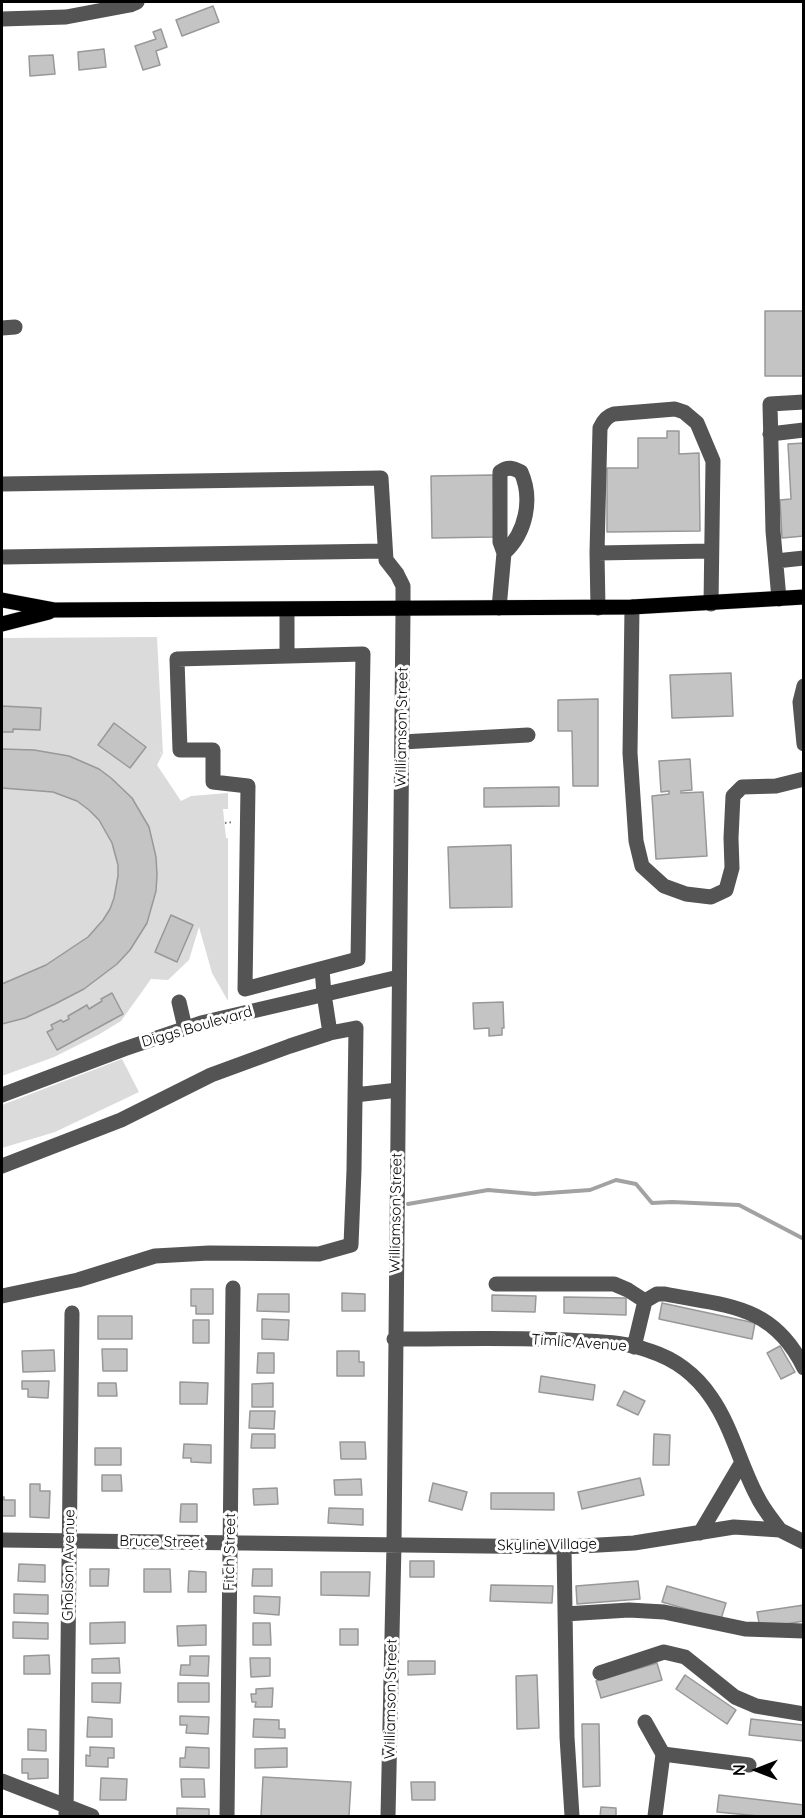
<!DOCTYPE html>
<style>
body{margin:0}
#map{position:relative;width:805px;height:1818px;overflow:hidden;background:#fff;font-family:Quicksand,sans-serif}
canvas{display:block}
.frame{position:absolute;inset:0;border:3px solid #000;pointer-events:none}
.north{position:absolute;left:727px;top:1740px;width:60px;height:60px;-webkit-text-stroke:4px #fff;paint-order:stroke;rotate:270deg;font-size:16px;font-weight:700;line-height:24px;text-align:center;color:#000}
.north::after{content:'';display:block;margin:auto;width:21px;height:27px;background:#000;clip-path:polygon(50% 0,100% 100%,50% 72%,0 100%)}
</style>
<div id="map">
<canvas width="805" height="1818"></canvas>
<div class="frame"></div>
<div class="north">N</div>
</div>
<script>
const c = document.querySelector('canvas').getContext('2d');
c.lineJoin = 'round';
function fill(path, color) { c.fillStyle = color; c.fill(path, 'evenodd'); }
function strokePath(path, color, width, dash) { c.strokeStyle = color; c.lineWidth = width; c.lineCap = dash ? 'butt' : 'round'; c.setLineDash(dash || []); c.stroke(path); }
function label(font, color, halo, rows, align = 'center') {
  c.font = font + ' Quicksand,sans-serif'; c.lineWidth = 6; c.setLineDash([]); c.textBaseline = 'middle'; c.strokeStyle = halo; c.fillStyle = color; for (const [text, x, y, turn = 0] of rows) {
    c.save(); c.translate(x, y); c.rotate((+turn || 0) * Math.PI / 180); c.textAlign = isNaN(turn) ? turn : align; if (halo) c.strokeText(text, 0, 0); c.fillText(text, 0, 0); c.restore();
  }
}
const green = new Path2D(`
 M157,637L163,755L158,750L162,755L157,765L181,801L191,796L228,793V809H223L226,838H228V1001L212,973L199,927L189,960L168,980L151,979L121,1021L98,1035L54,1057L2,1076V638Z
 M122,1059L139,1092L55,1132L2,1148V1105Z`);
const stream = new Path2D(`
 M408,1204L488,1190L534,1194L590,1190L616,1180L636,1184L652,1203L672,1202L739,1205L804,1239`);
const building = new Path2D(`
 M213,6L219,22L182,36L176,20Z
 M161,29L167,47L156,51L160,65L143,70L135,46L156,39L153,32Z
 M104,49L106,67L79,70L78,52Z
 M53,55L55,74L30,76L29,56Z
 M765,311H804V376H765Z
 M667,431H679V454L699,453L700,531L607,532V468H638V438H667Z
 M804,443V536L782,538L780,500L791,499L788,444Z
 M493,475L494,537L432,538L431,476Z
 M731,673L733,716L672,718L670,675Z
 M598,699V786H573L572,731H558V700Z
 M2,706L41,708L40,730L13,729V732H2Z
 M114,723L146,747L130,768L98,745Z
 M2,749L34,750L69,756L99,769L111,778L132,798L149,827L156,857L157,875L156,891L147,923L130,950L117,964L84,989L55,1004L25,1018L2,1024V984L46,965L88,937L103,920L110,909L114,898L118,876V865L112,843L99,820L89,810L77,801L53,792L2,788Z
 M690,759L692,790L681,791V793L703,792L707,856L656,859L652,796L669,794V791L661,792L659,761Z
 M559,787V806L484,807V788Z
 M511,845L512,907L450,908L448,847Z
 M171,915L193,925L177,962L155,952Z
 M112,993L123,1014L57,1050L47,1032L53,1029L51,1025L61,1020L63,1022L69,1019L68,1016L87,1005L89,1009L102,1001L101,999Z
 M503,1002L504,1028H502V1035L489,1036V1028L474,1029L473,1003Z
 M191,1289H213V1314H196V1306H191Z
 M342,1293L365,1294V1311H342Z
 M258,1294H289V1312L257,1311Z
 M492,1295L536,1296L535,1312L492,1311Z
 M564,1297L626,1298V1315L564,1313Z
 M662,1303L755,1323L752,1339L659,1319Z
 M98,1316H132V1339H98Z
 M262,1319L289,1320L288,1340L262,1339Z
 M193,1320H209V1343H193Z
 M780,1346L795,1372L781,1379L767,1353Z
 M102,1349H127V1371H103Z
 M54,1350L55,1371L23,1372L22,1351Z
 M337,1351H359V1362H364V1376H337Z
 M258,1353H274V1373H257Z
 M541,1376L595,1385L593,1400L539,1392Z
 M22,1381H49L48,1398L28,1397V1389H22Z
 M180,1382L208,1383L207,1404H180Z
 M98,1383H116L117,1396H98Z
 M273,1383V1407H252V1384Z
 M624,1391L645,1401L638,1415L617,1405Z
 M250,1411H275L274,1429L249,1428Z
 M252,1434H275V1448H251Z
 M654,1434L670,1435L669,1465H653Z
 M340,1442H365L366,1459H341Z
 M184,1444L211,1445V1463L191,1462V1458H183Z
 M95,1448H121V1465H95Z
 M102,1475H121L122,1491H102Z
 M640,1478L644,1495L582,1509L578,1492Z
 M361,1479L362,1495H335L334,1480Z
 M433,1483L467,1492L462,1510L429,1501Z
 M30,1484H40V1491H50L49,1518L30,1517Z
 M277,1488L278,1504L254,1505L253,1489Z
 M491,1493H554V1510L491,1509Z
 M2,1497H4V1500H15V1516H2Z
 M181,1504H197V1522H180Z
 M329,1508L363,1509V1525L328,1523Z
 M410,1561H434V1577H410Z
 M19,1564L45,1565V1582L18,1581Z
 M90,1569H109L108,1586H90Z
 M144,1569H170L171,1592H144Z
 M253,1569H272V1586H252Z
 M189,1571L206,1572V1592H188Z
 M321,1572H370L369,1596L321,1595Z
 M638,1581L640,1599L577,1604L576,1586Z
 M491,1585L553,1586L552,1603L490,1601Z
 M667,1586L726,1603L721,1619L662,1602Z
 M14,1594L48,1595V1614L14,1613Z
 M254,1596L280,1597L279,1615L254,1613Z
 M804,1605V1621L760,1628L757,1612Z
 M13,1622L48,1623V1639L13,1638Z
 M125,1622V1643L90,1644V1623Z
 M253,1623H270L271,1645H253Z
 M206,1625V1645L178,1646L177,1626Z
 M340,1629H358V1645H340Z
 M49,1655L50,1674H24V1656Z
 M190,1656H209L208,1676L180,1675L181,1665H190Z
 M119,1658L120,1673H92V1659Z
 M250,1658H270V1676L251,1677Z
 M408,1661H435V1674L408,1675Z
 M657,1663L662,1680L601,1698L596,1681Z
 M537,1675L539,1728L517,1729L516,1676Z
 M685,1675L736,1710L727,1724L676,1689Z
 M92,1683H121L120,1703L92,1702Z
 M178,1683H209V1702H178Z
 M273,1688L272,1707H255L256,1702H252L251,1694H256V1689Z
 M180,1716L209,1717L208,1734L186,1733L187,1725H180Z
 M88,1717L112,1719V1737H87Z
 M254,1719L279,1720V1729H285V1738L253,1737Z
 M751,1719L804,1725V1741L749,1735Z
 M582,1724H599L600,1786L583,1787Z
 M28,1729L46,1730V1751L28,1750Z
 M90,1747L114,1748V1758H108V1767L86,1766V1755L90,1756Z
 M186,1747L209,1748V1768L180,1767V1758H185Z
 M287,1748V1767L255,1768V1749Z
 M22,1759H48V1778L28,1779V1773H22Z
 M263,1777L351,1782L349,1816H261Z
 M101,1778L127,1779L126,1800H100Z
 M181,1779H204L205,1797H182Z
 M411,1782H435V1800H412Z
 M719,1795L804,1805V1816H759L717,1812Z
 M601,1807L616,1808V1816H600Z
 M177,1808L209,1809V1816H177Z`);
const path = new Path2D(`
 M225,823L234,822`);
const minor = new Path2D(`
 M2,19L66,17L130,5L137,2
 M2,328L15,327
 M770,434L804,430
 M2,484L381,478L386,560L397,574L403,586V610L394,1545L388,1816
 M597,553L600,428C603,421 607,416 614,414L675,409L684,412L697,423L713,461L711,604
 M2,557L385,551
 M776,561L804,558
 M779,599L773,531L770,404L804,402
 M632,607L630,753L636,841L642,866L664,886L686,894L711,897L726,890L732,868L731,838L733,796L742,787L776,786L804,779
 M499,608L504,553C526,533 533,499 521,472C513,468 508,466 500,472V542L504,553
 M598,608L597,553L711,551
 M287,610V656
 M363,654L358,959L245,989L248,786L213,782V750H180L177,659Z
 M804,686L800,702L804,744
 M402,742L528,735
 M322,969L324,994L330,1033
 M179,1002L185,1028
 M2,1095L124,1049L201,1023L399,977
 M355,1095L398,1090
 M2,1166L121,1120L211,1075L290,1046L330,1033L356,1028L354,1170L351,1245L319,1254L209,1253L155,1256L78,1280L2,1296
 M496,1284H614L628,1290L645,1301
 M394,1339C452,1339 511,1337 568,1340C595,1342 624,1341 650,1351C675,1359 696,1375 711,1397C732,1427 740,1464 757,1496C763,1509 772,1519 780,1530
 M634,1347L645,1301L657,1294H665C726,1306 773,1304 804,1368
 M700,1533L742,1462
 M2,1540L564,1547L634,1543L734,1527L780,1530L804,1542
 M564,1547L567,1737L572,1816
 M565,1614L629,1610L664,1612L745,1629L804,1631
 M600,1673L664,1652L685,1657L735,1697L756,1706L804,1714
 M645,1722L663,1754
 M2,1781L92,1816
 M66,1816L72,1313
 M227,1816L233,1288
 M655,1816L663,1754L749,1765`);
const major = new Path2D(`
 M2,600L55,610L632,607L804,597
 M2,624L49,612`);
const streetNames = [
 ["Williamson Street",402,727,-89],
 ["Diggs Boulevard",197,1027,-16],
 ["Williamson Street",396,1213,-89],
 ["Timlic Avenue",579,1343,4],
 ["Bruce Street",162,1542,1],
 ["Skyline Village",547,1545,-1],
 ["Fitch Street",230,1552,-89],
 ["Gholson Avenue",69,1565,-89],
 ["Williamson Street",391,1699,-89]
];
fill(green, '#dbdbdb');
strokePath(stream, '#a2a2a2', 4);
fill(building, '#c4c4c4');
strokePath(building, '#989898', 1.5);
strokePath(major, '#dbdbdb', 16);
strokePath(path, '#767676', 2, [1.5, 3]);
strokePath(minor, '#545454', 15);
strokePath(major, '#000', 15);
label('15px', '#000', '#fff', streetNames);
</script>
